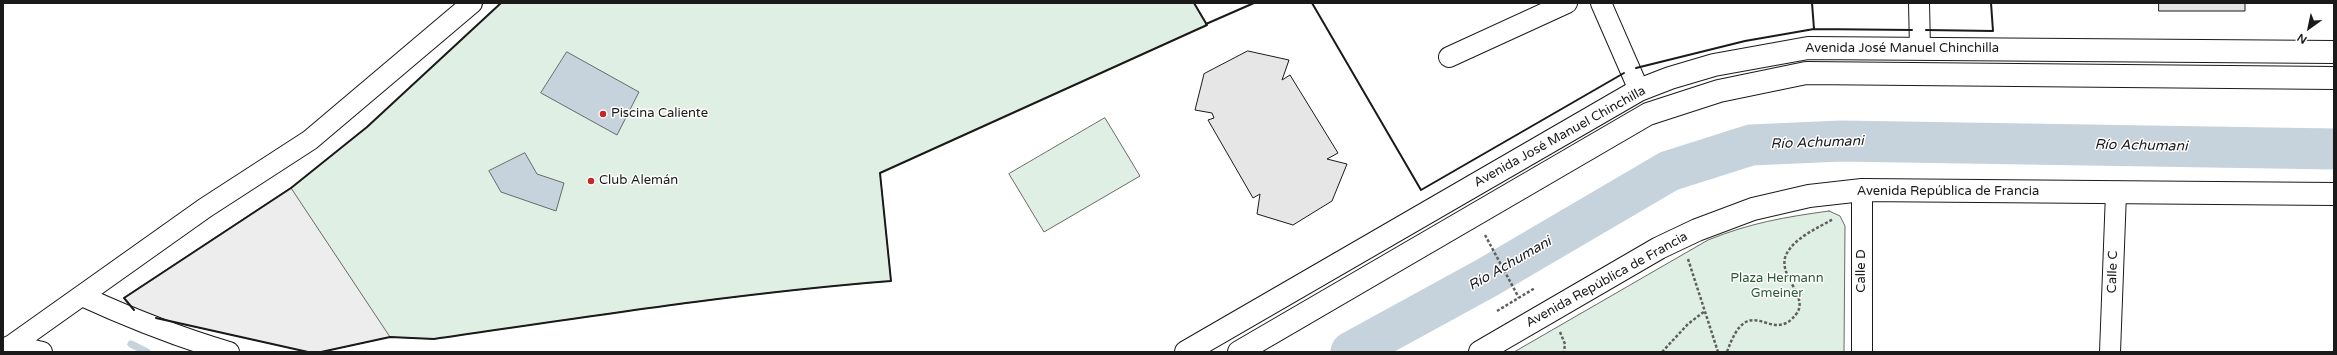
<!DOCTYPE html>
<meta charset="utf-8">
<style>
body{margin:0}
#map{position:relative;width:2337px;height:355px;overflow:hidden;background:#fff;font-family:"Varela Round",sans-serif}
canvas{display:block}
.frame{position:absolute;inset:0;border:4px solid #1a1a1a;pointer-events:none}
.north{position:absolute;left:2289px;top:8px;width:40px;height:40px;-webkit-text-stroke:3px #fff;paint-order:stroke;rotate:213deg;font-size:11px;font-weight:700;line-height:16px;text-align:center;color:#1a1a1a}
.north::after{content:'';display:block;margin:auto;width:14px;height:18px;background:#1a1a1a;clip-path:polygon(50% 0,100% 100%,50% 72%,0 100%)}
</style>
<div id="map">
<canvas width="2337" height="355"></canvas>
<div class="frame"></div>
<div class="north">N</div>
</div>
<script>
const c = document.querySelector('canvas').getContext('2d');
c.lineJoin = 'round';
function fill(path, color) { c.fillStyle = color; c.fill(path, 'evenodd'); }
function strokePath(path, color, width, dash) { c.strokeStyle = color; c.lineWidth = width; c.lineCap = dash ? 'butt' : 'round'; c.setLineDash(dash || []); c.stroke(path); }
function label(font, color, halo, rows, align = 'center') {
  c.font = font + ' "Varela Round",sans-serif'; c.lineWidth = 3; c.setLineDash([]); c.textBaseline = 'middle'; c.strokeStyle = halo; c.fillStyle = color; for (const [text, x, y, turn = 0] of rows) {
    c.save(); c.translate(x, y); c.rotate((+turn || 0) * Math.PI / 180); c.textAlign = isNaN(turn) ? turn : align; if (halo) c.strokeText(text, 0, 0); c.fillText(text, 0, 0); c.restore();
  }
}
const green = new Path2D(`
 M501,3H1194L1207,25L880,173L891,281C738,293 586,317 434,339L390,337L321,352H308L124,298L291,188L367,127Z
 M1105,118L1140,176L1044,232L1009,174Z
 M1829,211L1840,216L1845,226L1844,352H1514L1708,240C1750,223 1785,217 1829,211Z`);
const parking = new Path2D(`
 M291,188L390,337L321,352H308L137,314L124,298Z`);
const water = new Path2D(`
 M567,52L639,92L617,135L541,93Z
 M525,153L537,174L564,183L556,211L501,192L489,171Z`);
const stream = new Path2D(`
 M131,344L147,352`);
const river = new Path2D(`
 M1351,352L1488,277L1669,171L1751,145L1841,141L2334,149`);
const building = new Path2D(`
 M2159,3H2245V11H2159Z
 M1248,51L1289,60L1282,80L1290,75L1338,153L1327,159L1347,164L1332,201L1293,225L1257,214L1260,194L1253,198L1208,120L1214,118L1212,113L1195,110L1204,74Z`);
const path = new Path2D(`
 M1485,235L1519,298
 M1688,259L1718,352
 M1497,311L1535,288
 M1560,332L1565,344L1564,352
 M1662,352L1688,324L1705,311
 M1727,352C1750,286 1771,349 1797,313C1809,295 1775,274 1787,253C1796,237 1818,228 1833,219`);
const street = new Path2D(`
 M1601,3L1639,90
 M1919,3L1920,48
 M1449,57L1567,3
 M82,296C130,318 178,337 229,352
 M12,345L42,352
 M3,349L12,345L205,208L310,140L472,3
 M1862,352V190
 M2110,352L2116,193`);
const secondary = new Path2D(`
 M1186,352L1639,90L1670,78L1714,65L1808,48L2334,52
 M1239,352L1648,114L1719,91L1806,73L2334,78
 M1480,352L1659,248L1697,230L1753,209L1809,196L1862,190L2334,194`);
const wall = new Path2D(`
 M1312,3L1421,190L1624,73
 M1206,24L1254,3
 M1814,27V29L1912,30
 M1926,30L1993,31L1991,3
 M1636,68L1745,41L1814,29L1812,3
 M134,310L124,298L291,188L367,127L501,3
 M156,318L308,352
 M321,352L390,337L434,339C586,317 738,293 891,281L880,173L1207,25L1194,3`);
const markers = [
 [603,114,4,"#c62828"],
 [591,181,4,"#c62828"]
];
const streetNames = [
 ["Avenida José Manuel Chinchilla",1902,49],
 ["Avenida José Manuel Chinchilla",1560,137,-29],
 ["Avenida República de Francia",1948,192],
 ["Calle D",1862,271,-90],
 ["Calle C",2113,272,-88],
 ["Avenida República de Francia",1607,280,-29]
];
const poiNames = [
 ["Piscina Caliente",611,114],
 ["Club Alemán",599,181]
];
const parkNames = [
 ["Plaza Hermann",1777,279],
 ["Gmeiner",1777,294]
];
const waterNames = [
 ["Río Achumani",1817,143,-2],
 ["Río Achumani",2141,146,1],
 ["Río Achumani",1510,264,-30]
];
fill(green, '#e0efe3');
strokePath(green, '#6a6a6a', 1);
fill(parking, '#ededed');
strokePath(parking, '#6a6a6a', 1);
fill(water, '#c6d2dc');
strokePath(water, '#6a6a6a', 1);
strokePath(stream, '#c6d2dc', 7);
strokePath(river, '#c6d2dc', 41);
fill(building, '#e6e6e6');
strokePath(building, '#1a1a1a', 1);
strokePath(street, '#1a1a1a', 22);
strokePath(secondary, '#1a1a1a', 24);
strokePath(path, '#5f5f5f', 2.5, [3, 2]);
strokePath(street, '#fff', 20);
strokePath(secondary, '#fff', 22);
strokePath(wall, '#1a1a1a', 2);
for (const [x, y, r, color] of markers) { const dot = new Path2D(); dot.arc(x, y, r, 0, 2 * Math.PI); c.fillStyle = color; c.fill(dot); strokePath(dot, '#fff', 1.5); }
label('13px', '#1a1a1a', '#fff', streetNames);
label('13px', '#1a1a1a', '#fff', poiNames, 'left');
label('13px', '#2b5a34', '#fff', parkNames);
label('italic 14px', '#1a1a1a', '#fff', waterNames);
</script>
